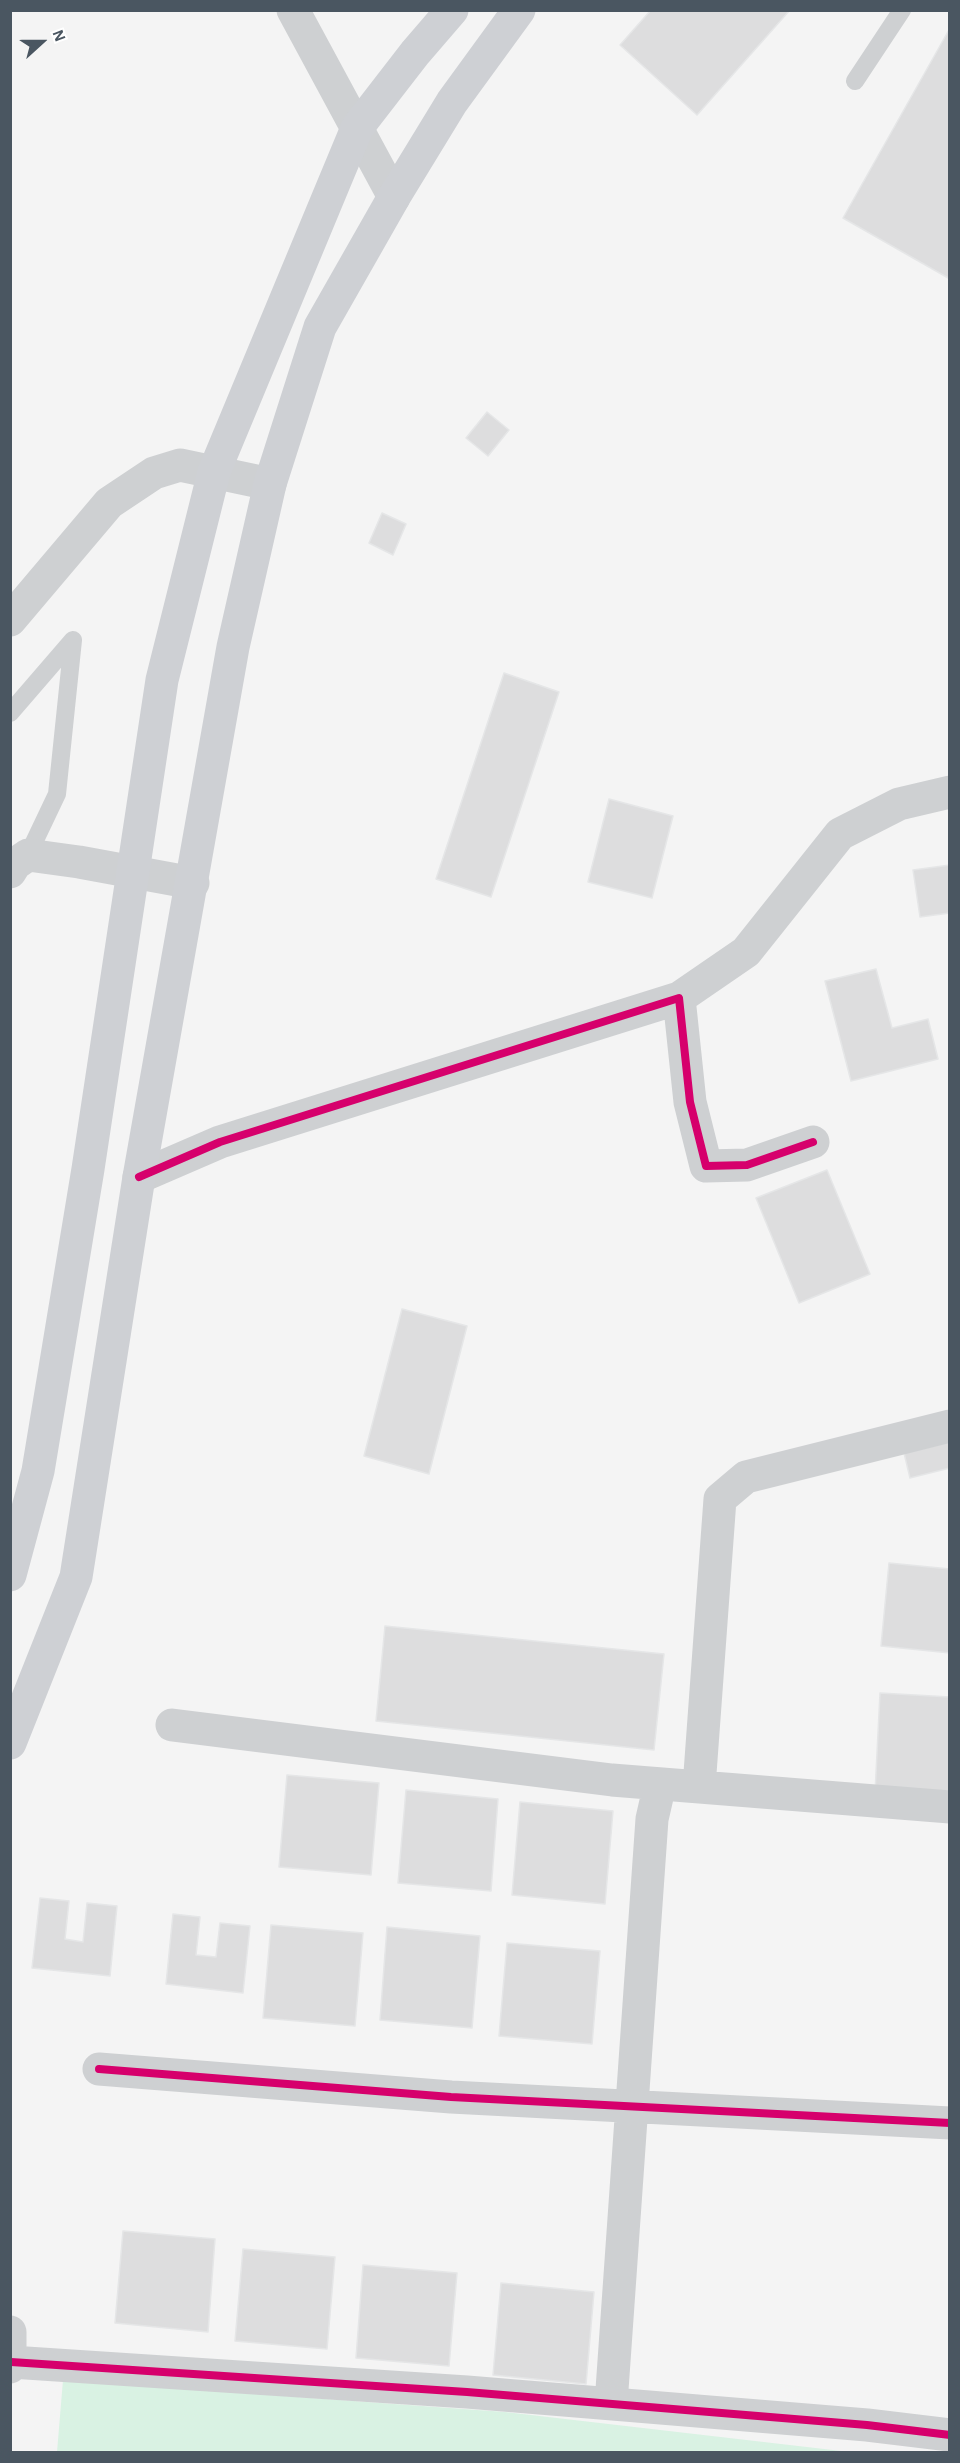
<!DOCTYPE html>
<style>
body{margin:0}
#map{position:relative;width:960px;height:2463px;overflow:hidden;background:#f4f4f4;font-family:"Alegreya Sans",sans-serif}
canvas{display:block}
.frame{position:absolute;inset:0;border:12px solid #4a5661;pointer-events:none}
.north{position:absolute;left:12px;top:12px;width:60px;height:60px;-webkit-text-stroke:4px #fff;paint-order:stroke;rotate:69deg;font-size:16px;font-weight:700;line-height:24px;text-align:center;color:#4a5661}
.north::after{content:'';display:block;margin:auto;width:21px;height:27px;background:#4a5661;clip-path:polygon(50% 0,100% 100%,50% 72%,0 100%)}
</style>
<div id="map">
<canvas width="960" height="2463"></canvas>
<div class="frame"></div>
<div class="north">N</div>
</div>
<script>
const c = document.querySelector('canvas').getContext('2d');
c.lineJoin = 'round';
function fill(path, color) { c.fillStyle = color; c.fill(path, 'evenodd'); }
function strokePath(path, color, width, dash) { c.strokeStyle = color; c.lineWidth = width; c.lineCap = dash ? 'butt' : 'round'; c.setLineDash(dash || []); c.stroke(path); }
const green = new Path2D(`
 M63,2380L505,2412L850,2452H57Z`);
const building = new Path2D(`
 M651,10H790L697,115L620,45Z
 M950,28V279L843,218Z
 M487,412L509,430L488,456L466,438Z
 M382,513L406,524L393,555L369,543Z
 M504,673L559,692L491,897L436,879Z
 M609,799L673,816L652,898L588,882Z
 M950,865V913L920,917L913,870Z
 M876,969L892,1028L928,1019L938,1059L851,1081L825,981Z
 M827,1170L870,1274L799,1303L756,1198Z
 M402,1309L467,1326L429,1474L364,1456Z
 M950,1442V1468L910,1478L904,1453Z
 M889,1563L950,1569V1653L881,1646Z
 M385,1626L664,1654L654,1750L376,1721Z
 M880,1693L950,1697V1797L875,1793Z
 M287,1775L379,1783L371,1875L279,1867Z
 M406,1790L498,1799L491,1891L398,1883Z
 M520,1802L613,1811L605,1904L512,1895Z
 M40,1898L69,1901L65,1939L83,1942L87,1903L117,1906L110,1976L32,1968Z
 M173,1914L200,1917L196,1955L216,1957L220,1923L250,1926L243,1993L166,1984Z
 M271,1925L363,1933L355,2026L263,2018Z
 M387,1927L480,1936L472,2028L380,2020Z
 M507,1943L600,1951L592,2044L499,2036Z
 M123,2231L215,2239L208,2332L115,2323Z
 M243,2249L335,2257L327,2349L235,2341Z
 M363,2265L457,2273L449,2366L356,2358Z
 M501,2283L594,2292L586,2384L493,2375Z`);
const lane = new Path2D(`
 M855,81L902,10
 M10,713L73,640L57,794L28,855`);
const street = new Path2D(`
 M293,10L394,197
 M10,620L109,503L154,473L180,465L270,484
 M10,872L15,864L28,855L79,862L193,883
 M679,998L746,952L840,834L899,804L950,792
 M139,1177L220,1142L679,998L690,1102L706,1166L747,1165L813,1142
 M172,1725L612,1780L950,1807
 M699,1787L720,1499L746,1477L950,1426
 M99,2069L451,2097L950,2123
 M10,2332V2367
 M11,2362L467,2392L867,2425L950,2435
 M611,2404L652,1819L660,1784`);
const secondary = new Path2D(`
 M10,1575L38,1471L88,1169L162,680L214,472L357,128L415,53L452,10
 M10,1743L76,1577L139,1177L233,647L270,484L320,327L394,197L452,102L519,10`);
const cycleway = new Path2D(`
 M139,1177L220,1142L679,998L690,1102L706,1166L747,1165L813,1142
 M99,2069L451,2097L950,2123
 M11,2362L467,2392L867,2425L950,2435`);
fill(green, '#d9f2e3');
fill(building, '#ddddde');
strokePath(building, '#e5e6e7', 1.5);
strokePath(lane, '#ced0d2', 18);
strokePath(street, '#ced0d2', 33);
strokePath(secondary, '#ced0d4', 33);
strokePath(cycleway, '#d6006c', 8);
</script>
